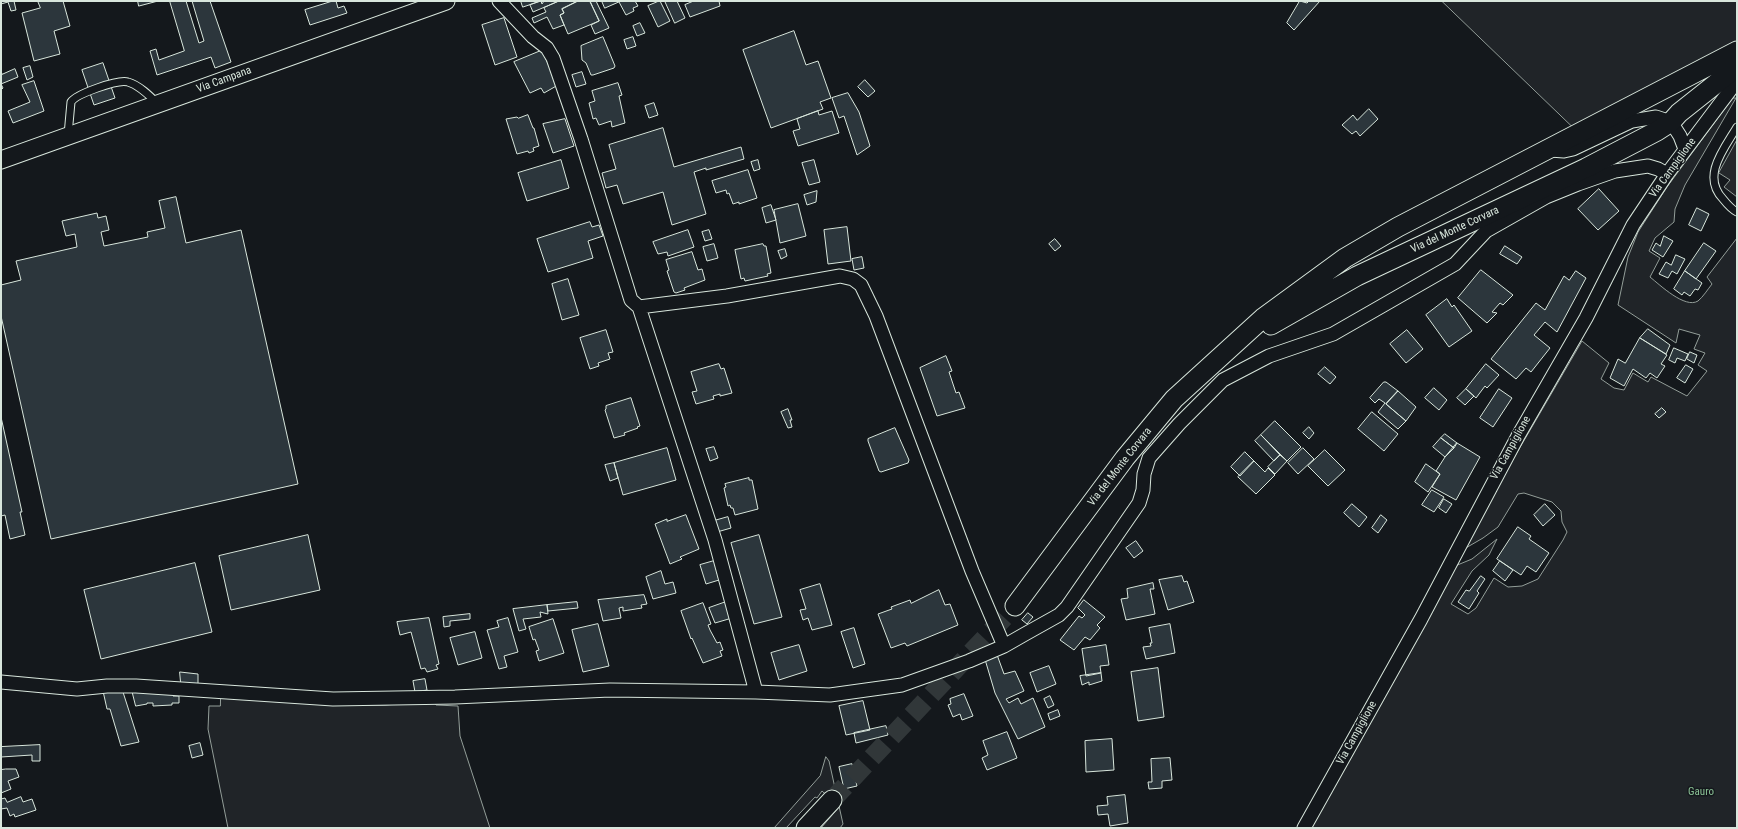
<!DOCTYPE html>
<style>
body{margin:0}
#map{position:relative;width:1738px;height:829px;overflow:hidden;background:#14181c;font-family:"Roboto Condensed",sans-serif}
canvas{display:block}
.frame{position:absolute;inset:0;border:2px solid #d8e6dc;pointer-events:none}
</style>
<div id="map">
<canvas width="1738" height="829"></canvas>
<div class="frame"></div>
</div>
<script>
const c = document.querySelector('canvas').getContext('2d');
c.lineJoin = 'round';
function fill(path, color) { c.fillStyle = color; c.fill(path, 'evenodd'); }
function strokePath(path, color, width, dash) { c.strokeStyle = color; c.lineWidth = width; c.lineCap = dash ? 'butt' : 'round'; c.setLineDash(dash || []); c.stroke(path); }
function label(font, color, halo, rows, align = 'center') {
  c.font = font + ' "Roboto Condensed",sans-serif'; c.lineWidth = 3; c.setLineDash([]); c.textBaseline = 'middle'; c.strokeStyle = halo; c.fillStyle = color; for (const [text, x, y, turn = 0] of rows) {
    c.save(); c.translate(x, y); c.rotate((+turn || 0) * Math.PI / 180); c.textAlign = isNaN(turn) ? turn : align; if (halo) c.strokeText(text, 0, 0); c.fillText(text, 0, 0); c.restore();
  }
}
const green = new Path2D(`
 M1442,1H1737V41L1712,56L1573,127Z
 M1733,98H1736L1685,185L1675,209L1674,222L1655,238L1649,251L1660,258L1650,277C1660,285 1685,309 1698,301C1703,297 1708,289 1712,284L1707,277L1737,238V828H1310L1455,566L1472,559L1497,539L1489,555L1472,571L1451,604L1468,614L1476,608L1494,578L1508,587L1522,586L1538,579L1563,540L1567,532L1562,522L1561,511L1552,502L1524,493L1518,494L1498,527L1483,538L1464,549L1494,492L1582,341L1609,363L1601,379L1614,388L1624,390L1633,373L1648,382L1651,377L1687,396L1707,371L1698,365L1705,353L1694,349L1700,335L1679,329L1676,343L1618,305L1628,257L1638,232L1667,187Z
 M221,696L356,705H385L434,701L436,705L458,706L460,736L490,828H228L208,729L209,706H220Z
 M826,757L829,761L843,824L840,828H821L839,807L822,791L817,798L815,797L786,828H774L820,776Z`);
const parking = new Path2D(`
 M1737,140V197L1724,187L1730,180L1719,173Z`);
const building = new Path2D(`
 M1,1H14L16,10L11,11L8,2L1,4Z
 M38,1H63L70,26L54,31L60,54L34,61L22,13L40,8Z
 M138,1H158L139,6Z
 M170,1H186L199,43L204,41L192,1H210L231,62L215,68L211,57L157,75L150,51L156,49L159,60L184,51Z
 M333,1H336L338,8L344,6L347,13L310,25L305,10Z
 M521,1H541L523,7Z
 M541,1L542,4L544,1H559L533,12L530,5Z
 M559,1H578L562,9L564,13L560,15L564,25L553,29L547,17L534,23L532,18L546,12L544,8Z
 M578,1H590L599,21L568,34L560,15L564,13L562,9Z
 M590,1H596L609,28L595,34L591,25L599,21Z
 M602,1H621L605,8Z
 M621,1H635L638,6L633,8L634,11L626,15L619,2Z
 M660,1L670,21L658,27L648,6Z
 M665,1H677L685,18L675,23Z
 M694,1H719L720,6L690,17L685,5Z
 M1300,1L1307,3L1309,1H1320L1294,30L1287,23Z
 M504,18L517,57L495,65L482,25Z
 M640,23L645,33L637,36L633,26Z
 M794,31L806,65L818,61L831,98L820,102L823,109L771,128L743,50Z
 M603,37L615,66L614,68L593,75H591L586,63L582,60L581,46Z
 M633,37L636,46L627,49L624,40Z
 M540,51H542L558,85L544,93L541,88L530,93L514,62Z
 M103,63L115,98L94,105L82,70Z
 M30,66L33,77L27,80L23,68Z
 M15,69L18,77L1,84L3,88L1,90V71L2,74Z
 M582,72L586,84L576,87L572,75Z
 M865,80L875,91L868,97L858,87Z
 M34,81L44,111L13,123L8,111L30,102L22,85Z
 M618,83L622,95L619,96L625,123L612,127L611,121L599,125L596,118L593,119L589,103L595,101L592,91Z
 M848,93L859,112L870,146L857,155L844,116L839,118L832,98Z
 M654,103L658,115L649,118L645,106Z
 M1369,109L1378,119L1360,136L1356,131L1352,134L1342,125L1353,115L1357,120Z
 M818,111L819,115L832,111L839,133L798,146L793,131L800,129L797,119Z
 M528,115L533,128H534L539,146L533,148L534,151L529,153L528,151L517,154L506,119L517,117L518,118Z
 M565,119L574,146L553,153L543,124Z
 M663,128L674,167L741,147L744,159L706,170V168L694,172L706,214L672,225L663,192L623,204L617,185L606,188L602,173L616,169L609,145Z
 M561,160L569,188L527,201L518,173Z
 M758,160L760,169L754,171L751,162Z
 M814,160L820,182L809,185L802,163Z
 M748,170L757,198L739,204V202L733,204L729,193L727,194L726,190L716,193L712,181Z
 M1599,189L1619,211L1598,230L1578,209Z
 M817,191L816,202L807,205L804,195Z
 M176,197L186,243L241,230L298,484L51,539L1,316V285L21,280L16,261L77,247L75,234L66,236L62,221L97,213L98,218L106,216L109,230L101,232L104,246L148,237L147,232L165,228L159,201Z
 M798,204L806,236L780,243L774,210Z
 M771,205L776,220L766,223L762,208Z
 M1697,208L1709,214L1701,231L1689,225Z
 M590,222L592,227L599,225L603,236L588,241L593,258L548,272L537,239Z
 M847,227L851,261L828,264L824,230Z
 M688,230L694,247L668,256L667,252L658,254L653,242Z
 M709,230L712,239L705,241L702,232Z
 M1664,236L1673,241L1663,257L1652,250L1656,243L1660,246Z
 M1055,239L1061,246L1055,251L1049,244Z
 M1704,243L1716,251L1696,279L1685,271Z
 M714,244L718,258L707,261L703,247Z
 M763,244L764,246H766L771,273L767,274L768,276L745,281L744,278L741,279L735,250Z
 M1505,246L1522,257L1517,264L1500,254Z
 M785,249L787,256L781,259L778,251Z
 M692,252L698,270L702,269L705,280L684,288L685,290L676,293L674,292L667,271L669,270L666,260Z
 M1676,255L1685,259L1677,274L1672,271L1668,278L1659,274L1666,262L1671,265Z
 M862,257L864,268L854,270L852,259Z
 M1481,270L1513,295L1503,305L1500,303L1492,312L1497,313L1487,323L1458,298Z
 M1576,271L1586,278L1557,332L1545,322L1534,335L1550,348L1531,372L1526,368L1516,379L1491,359L1536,303L1545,310L1564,276L1569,280Z
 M1685,271L1702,283L1698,290L1695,289L1690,296L1684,292L1682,295L1674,289Z
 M568,279L579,315L562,320L552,284Z
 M1447,299L1452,307L1454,305L1472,331L1449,347L1426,315Z
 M1648,329L1670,345L1666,354L1640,338Z
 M606,330L613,352L608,353L610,359L598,363L599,366L590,369L580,338Z
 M1407,330L1423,349L1406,363L1390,344Z
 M1640,338L1667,355L1661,364L1665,366L1657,378L1650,373L1646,378L1633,369L1624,386L1610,378L1618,359L1625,363Z
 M1674,348L1688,354L1685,361L1677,358L1675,363L1669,360Z
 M1690,352L1697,355L1694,363L1687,359Z
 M946,356L952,371L949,372L956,393L959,392L965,408L937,416L920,368Z
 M719,364L721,369L724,368L732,393L720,396V394L713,396L714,399L696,404L692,392L697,391L691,372Z
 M1486,364L1499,375L1487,388L1485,386L1476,398L1466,389Z
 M1686,365L1693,369L1685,383L1677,378Z
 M1325,367L1336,377L1330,384L1318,374Z
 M1384,382H1386L1398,391L1386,404L1406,421L1398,429L1378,412L1385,403L1379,399L1375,403L1370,398Z
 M1434,388L1447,400L1439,410L1425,398Z
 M1466,389L1474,396L1465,405L1457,398Z
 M1499,389L1512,398L1493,427L1480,418Z
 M1398,391L1416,407L1406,421L1386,404Z
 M631,398L640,426L637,427L638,428L624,433L625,435L614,438L605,410L606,409V406Z
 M1662,408L1666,412L1659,418L1655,414Z
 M788,409L792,420H790L792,427L788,428L781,412Z
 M1372,412L1398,434L1384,451L1358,429Z
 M1,417L22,512H20L25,535L10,539L5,515L1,516Z
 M1275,421L1301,447L1287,461L1261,435Z
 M1309,427L1314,433L1309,439L1303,433Z
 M895,428L909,460L908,463L881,472L879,471L868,441V439Z
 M1445,434L1457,443L1454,448L1441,438Z
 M1261,435L1280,455L1274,461L1255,441Z
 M1441,438L1454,448L1445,457L1433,447Z
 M1457,443L1480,457L1456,500L1432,487L1440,474L1436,471L1445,457Z
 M714,447L718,458L710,461L706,449Z
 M667,448L676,480L623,495L614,463Z
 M1303,448L1314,459L1298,474L1288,463Z
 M1325,450L1345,470L1328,486L1308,466Z
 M1245,452L1254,461L1240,476L1231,467Z
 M1280,455L1287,461L1275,474L1268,467Z
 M1254,461L1265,472L1268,468L1275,475L1256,494L1238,477Z
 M614,463L618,478L610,481L605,465Z
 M1426,464L1440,474L1428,492L1415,482Z
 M749,478V480H752L758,509L735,515L733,508H731L730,505L728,506L724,488L726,487L725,484Z
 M1432,490L1444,497L1434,512L1422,505Z
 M1444,499L1452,504L1446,513L1439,508Z
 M1352,504L1367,517L1359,527L1344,513Z
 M1545,504L1555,515L1543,526L1534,515Z
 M686,515L699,549L680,557L682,559L670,564L655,524L667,519V521Z
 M1381,515L1387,520L1378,533L1372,528Z
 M728,517L731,528L717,532L714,521Z
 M1518,527L1531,536L1529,539L1549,553L1536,572L1527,566L1521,575L1497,559Z
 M308,535L320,590L231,610L219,556Z
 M759,535L782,617L754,624L731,543Z
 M1136,541L1143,551L1134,558L1126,548Z
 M714,561L719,580L706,584L700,565Z
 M1500,561L1513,570L1505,581L1493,571Z
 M195,563L212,632L101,659L84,590Z
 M661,571L665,584L673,582L676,593L653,599L646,577Z
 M1182,576L1184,582L1187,581L1194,602L1168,610L1159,580Z
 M1481,576L1485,579L1477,591L1479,593L1469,609L1458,602L1466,590L1469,591Z
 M1153,583L1154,589H1150L1155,614L1126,620L1121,599L1128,598L1127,589Z
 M820,584L832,625L812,630L808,618L803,620L800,610L806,609L800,590Z
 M939,590L945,605L950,604L958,625L907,646L905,643L891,648L878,614L892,609L891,607L910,600L911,603Z
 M644,595L647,604L641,605L642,608L623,611V607L619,608L621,618L603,621L598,600Z
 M1084,600L1105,617L1097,625L1100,628L1090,640L1085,637L1074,650L1060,640L1079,616L1082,618L1085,615L1078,608Z
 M577,602L578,608L548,611L547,605Z
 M726,602L732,618L715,623L709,608Z
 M703,603L711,624L708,625L710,630L717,643L720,642L723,650L720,651L722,656L703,663L692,638L691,639L681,611Z
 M547,605L548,614L540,612L541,617L523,619L526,629L519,631L513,609Z
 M1028,613L1033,617L1027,624L1022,620Z
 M470,614V619L450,621V626L444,627L443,617Z
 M429,618L439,664L436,665L438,669L427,672L425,668L421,669L411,632L400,635L397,622Z
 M508,618L518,652L504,656L507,667L499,669L487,630L499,627L497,621Z
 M553,619L564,653L539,661L536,651L539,650L535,639L533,640L529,627Z
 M598,624L609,666L583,672L572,630Z
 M1170,624L1175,653L1146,659L1143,647L1151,646L1150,643H1152L1149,628Z
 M854,628L865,664L853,668L841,632Z
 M475,632L482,658L458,665L450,638Z
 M799,645L807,671L779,680L771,653Z
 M1106,645L1109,665L1100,666L1101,673L1086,676L1082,649Z
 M996,652L1004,674L1015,671L1024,691L1006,699L1009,703L1018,698L1021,704L1033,698L1045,727L1018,739L995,693L984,656Z
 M1049,666L1056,684L1037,692L1030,673Z
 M1158,668L1164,717L1138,721L1131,672Z
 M180,672L198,674V685L181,683Z
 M1101,673L1102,681L1089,685V682L1082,685L1080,676Z
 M425,679L427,690L415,692L413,681Z
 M122,689L139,742L121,746L110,709H107L103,691Z
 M132,690L173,693V696H179V703H172V705L153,706V703H147V704L136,706Z
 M964,694L973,716L962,720L960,714L953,717L948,705L951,704L950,699Z
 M1050,696L1054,705L1048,708L1044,699Z
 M863,701L870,730L846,735L839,706Z
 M1058,710L1060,716L1050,720L1048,714Z
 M886,726L888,735L856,743L854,733Z
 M1007,732L1017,758L987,770L982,758L988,755L983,741Z
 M1112,739L1114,770L1086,772L1085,741Z
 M200,743L203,755L192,758L189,746Z
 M40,745V761H32V755L1,757V747Z
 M1170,758L1172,780L1162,781V788L1149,789L1148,782H1152L1151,759Z
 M852,764L857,786L844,789L839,767Z
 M6,769H16L19,777L8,781L11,789L1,793V770Z
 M1125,795L1128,823L1110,826L1108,814L1098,815L1097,806L1108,805L1107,797Z
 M21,797L23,802L32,799L36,810L15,817L14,814L10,816L7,808L1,809V799L5,798L7,802Z`);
const secondaryTunnel = new Path2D(`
 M832,800L1015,606`);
const service = new Path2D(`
 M1737,127C1724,149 1701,176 1723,199C1727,204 1731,209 1737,212
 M68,135L71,102C76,94 118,79 128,82C139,85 150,96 158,104`);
const minor = new Path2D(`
 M499,1L533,37L547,48L553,58L581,139L631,300L639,307L715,540L756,692
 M1550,150L1564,151L1573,149L1632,121L1656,117L1671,122L1680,136L1685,149
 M639,307L727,296L840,276L853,279L861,285L876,316L972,571L1004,646
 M1,682L77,689L107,686H136L333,699L455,697L610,690L756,692L830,695L902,685L969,661L1004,646L1025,634L1059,615L1067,607L1139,503L1143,490L1144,474L1149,458L1179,424L1223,380L1269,356L1333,334L1455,264L1486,231L1546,197L1578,184L1615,171L1648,166L1658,169L1667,174
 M1304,828L1421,619L1518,436L1586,318L1633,225L1667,174L1737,81`);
const tertiary = new Path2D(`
 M1,160L446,1`);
const secondary = new Path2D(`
 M1271,325L1357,276L1586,168L1657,131L1671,122L1679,113L1737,67
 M1015,606L1125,458L1174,399L1263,318L1345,258L1398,227L1737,51
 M806,828L832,800`);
const streetNames = [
 ["Via Campana",224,80,-20],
 ["Via Campiglione",1673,168,-54],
 ["Via del Monte Corvara",1455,230,-25],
 ["Via Campiglione",1511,448,-61],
 ["Via del Monte Corvara",1120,467,-52],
 ["Via Campiglione",1357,733,-61]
];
const parkNames = [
 ["Gauro",1701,792]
];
fill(green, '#202428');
strokePath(green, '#939e99', 1);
fill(parking, '#24282b');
strokePath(parking, '#939e99', 1);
fill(building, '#2c363c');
strokePath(building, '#d8e6dc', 1);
strokePath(secondaryTunnel, '#313739', 19, [19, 10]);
strokePath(service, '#d8e6dc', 9);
strokePath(minor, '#d8e6dc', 15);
strokePath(tertiary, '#d8e6dc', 19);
strokePath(secondary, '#d8e6dc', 21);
strokePath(service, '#14181c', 7);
strokePath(minor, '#14181c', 13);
strokePath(tertiary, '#14181c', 17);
strokePath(secondary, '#14181c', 19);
label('11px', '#d8e6dc', '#14181c', streetNames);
label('11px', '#8ac095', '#14181c', parkNames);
</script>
